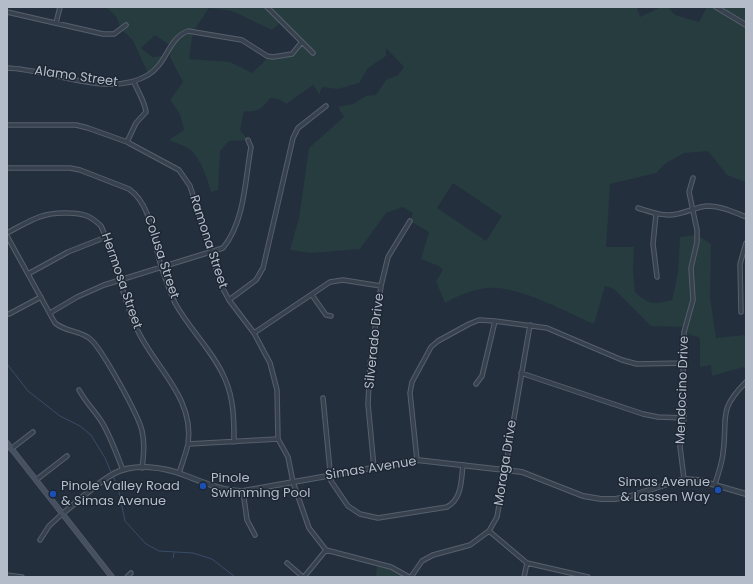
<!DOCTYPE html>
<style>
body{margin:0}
#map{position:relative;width:753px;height:584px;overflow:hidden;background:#242f3e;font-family:Poppins,sans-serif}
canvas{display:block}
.frame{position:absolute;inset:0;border:8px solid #b4bcc9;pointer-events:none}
</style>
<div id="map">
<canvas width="753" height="584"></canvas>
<div class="frame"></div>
</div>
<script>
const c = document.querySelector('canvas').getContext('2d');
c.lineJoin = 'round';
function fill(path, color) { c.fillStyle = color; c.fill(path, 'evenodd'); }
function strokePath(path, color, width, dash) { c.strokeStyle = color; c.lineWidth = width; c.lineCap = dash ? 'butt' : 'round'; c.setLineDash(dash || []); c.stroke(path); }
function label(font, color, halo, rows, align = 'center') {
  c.font = font + ' Poppins,sans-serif'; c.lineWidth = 3; c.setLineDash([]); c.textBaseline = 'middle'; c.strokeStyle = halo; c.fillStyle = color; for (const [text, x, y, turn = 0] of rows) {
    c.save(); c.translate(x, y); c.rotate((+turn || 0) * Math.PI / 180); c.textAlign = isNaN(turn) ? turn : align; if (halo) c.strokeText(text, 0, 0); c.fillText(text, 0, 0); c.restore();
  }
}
const green = new Path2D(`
 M106,7H637L640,17L661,7H668L675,15L699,22L707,7H746V182L727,175L708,151L684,153L666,163L656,173L610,184L606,247H634L633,272L635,292C649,305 653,305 672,300L678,273L680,237L697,235L711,244L710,297L716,338L746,335V370L743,367L712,376L711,365L700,367V338L684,332L685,327L651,326L614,289L605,286L594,324C566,312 529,291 498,288C481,286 460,294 445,303L436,281L443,270L439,266L421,259L429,232L410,221L413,213L403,207L386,213L360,249L311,253L290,250L299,218L309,148L344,117L338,107L353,104L366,96L376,95L386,80L398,75L404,67L386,48V56L368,68L359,83L338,89L323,87L320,91V95L313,85L286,104L279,99L270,98C264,108 256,113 244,111L240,130L248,140L229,141L220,151L218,190L211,192C207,178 201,158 189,149C184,145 175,143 169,140L184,130L180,114L170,100L183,82L170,57L171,46L155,35L141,48L152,57L165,56L149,75L132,39L121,29L116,16ZM209,8L232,11L272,30L281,22L301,43L292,54L267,56L264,62L252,73L230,62L189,59L193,32ZM453,183L502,216L486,241L437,208Z
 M377,563L408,577H376Z`);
const stream = new Path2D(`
 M7,364L28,391L60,416L80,426L91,435L105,458L111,472
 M113,475L119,492L125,521L146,544L159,551L193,553L212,559L235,577
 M173,558L174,553`);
const minor = new Path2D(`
 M267,7L313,53
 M7,12L103,34H114L126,25
 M56,23L60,7
 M7,68C51,69 108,99 148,75C167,64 168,38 188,31L242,40L267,56L273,57L292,54L301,43
 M7,125H76L88,128L127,142L179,170L190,186L222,287L229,300L254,333L270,363L277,390L278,439L288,457L293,482L309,528L326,550L391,567L409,577
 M127,142L136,123L146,112C145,102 138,92 134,82
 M7,168H70L80,170L129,189C153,206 153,243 162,269C166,280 170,292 175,303C190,330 213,351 225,379C234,399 234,421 234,442
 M638,208C651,212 663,217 677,214C688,212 696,207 707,206C721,206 734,212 746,217
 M656,214L653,244L657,277
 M7,233C30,221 41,212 68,213C83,213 91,216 101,226C116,258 121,294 136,327C153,366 195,397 188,444C186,453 182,464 179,473
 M7,236L55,323C66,332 78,330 89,338C100,345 139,416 142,431C145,443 144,455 142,468
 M28,274L68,252L106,237
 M312,295L326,315L331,316
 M229,300L256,280L263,268L293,138L298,128L326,106
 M741,312L740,264L746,243
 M50,313L77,297L104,285L223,248C245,221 245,180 251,147L248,140
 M9,314L41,297
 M254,333L330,282L343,280L381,286
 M521,373L643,414L658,417L684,418
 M476,384L482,376L495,321
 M79,390C86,403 96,412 103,424C111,438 117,455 123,470
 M323,398L331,481L348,506L360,514L378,518L447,507C462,499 461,481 463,465
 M188,444L278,439
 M11,449L33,432
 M417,460L410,393L412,382L431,347L438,341L469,324L479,320L495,321L547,328L622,360L637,364L683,363
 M374,468L368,404L370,364L381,286L388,257L410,221
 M684,479L680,447L684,418L683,363L684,332L693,300L691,268L697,242V230L689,192L693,178
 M36,480L67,456
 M715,484C718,474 722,464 723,453C728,417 717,411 746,382
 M243,491L247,520L255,535
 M489,531L527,563L588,577
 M40,540L49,526L62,514
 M287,563L303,577
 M7,575L22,577
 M127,577L131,573
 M304,577L326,550
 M411,577L422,561L433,555L470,545L489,531L497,517L530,325
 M524,577L527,563`);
const tertiary = new Path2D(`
 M716,7L746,25
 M62,514C79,501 96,483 115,473C135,463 164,467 184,475C203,482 222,491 243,491L417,460L522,472L583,496L601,499H615L627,497L684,479L698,480L746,494`);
const secondary = new Path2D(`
 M7,443L112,577`);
const markers = [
 [203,486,4,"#1a4fb4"],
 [718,490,4,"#1a4fb4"],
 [53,494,4,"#1a4fb4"]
];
const streetNames = [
 ["Alamo Street",76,77,8],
 ["Ramona Street",208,242,72],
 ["Colusa Street",161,257,72],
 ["Hermosa Street",121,281,71],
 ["Silverado Drive",375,341,-84],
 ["Mendocino Drive",683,390,-88],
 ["Moraga Drive",506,463,-81],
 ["Simas Avenue",371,469,-9]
];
const poiNames = [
 ["Pinole",211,479],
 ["Swimming Pool",211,494],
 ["Simas Avenue",710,483,"right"],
 ["& Lassen Way",710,498,"right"],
 ["Pinole Valley Road",61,487],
 ["& Simas Avenue",61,502]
];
fill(green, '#263c3f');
strokePath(stream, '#394c67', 1);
strokePath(minor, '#565f6c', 5.5);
strokePath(tertiary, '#565f6c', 6);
strokePath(secondary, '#565f6c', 6);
strokePath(minor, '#38414e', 3.5);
strokePath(tertiary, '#38414e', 4);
strokePath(secondary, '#465061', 4.5);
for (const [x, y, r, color] of markers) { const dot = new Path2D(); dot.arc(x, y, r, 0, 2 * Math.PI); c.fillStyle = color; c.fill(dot); strokePath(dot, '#1d2633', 1.5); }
label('13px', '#b4bcc9', '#1d2633', streetNames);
label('13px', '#b4bcc9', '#1d2633', poiNames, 'left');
</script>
